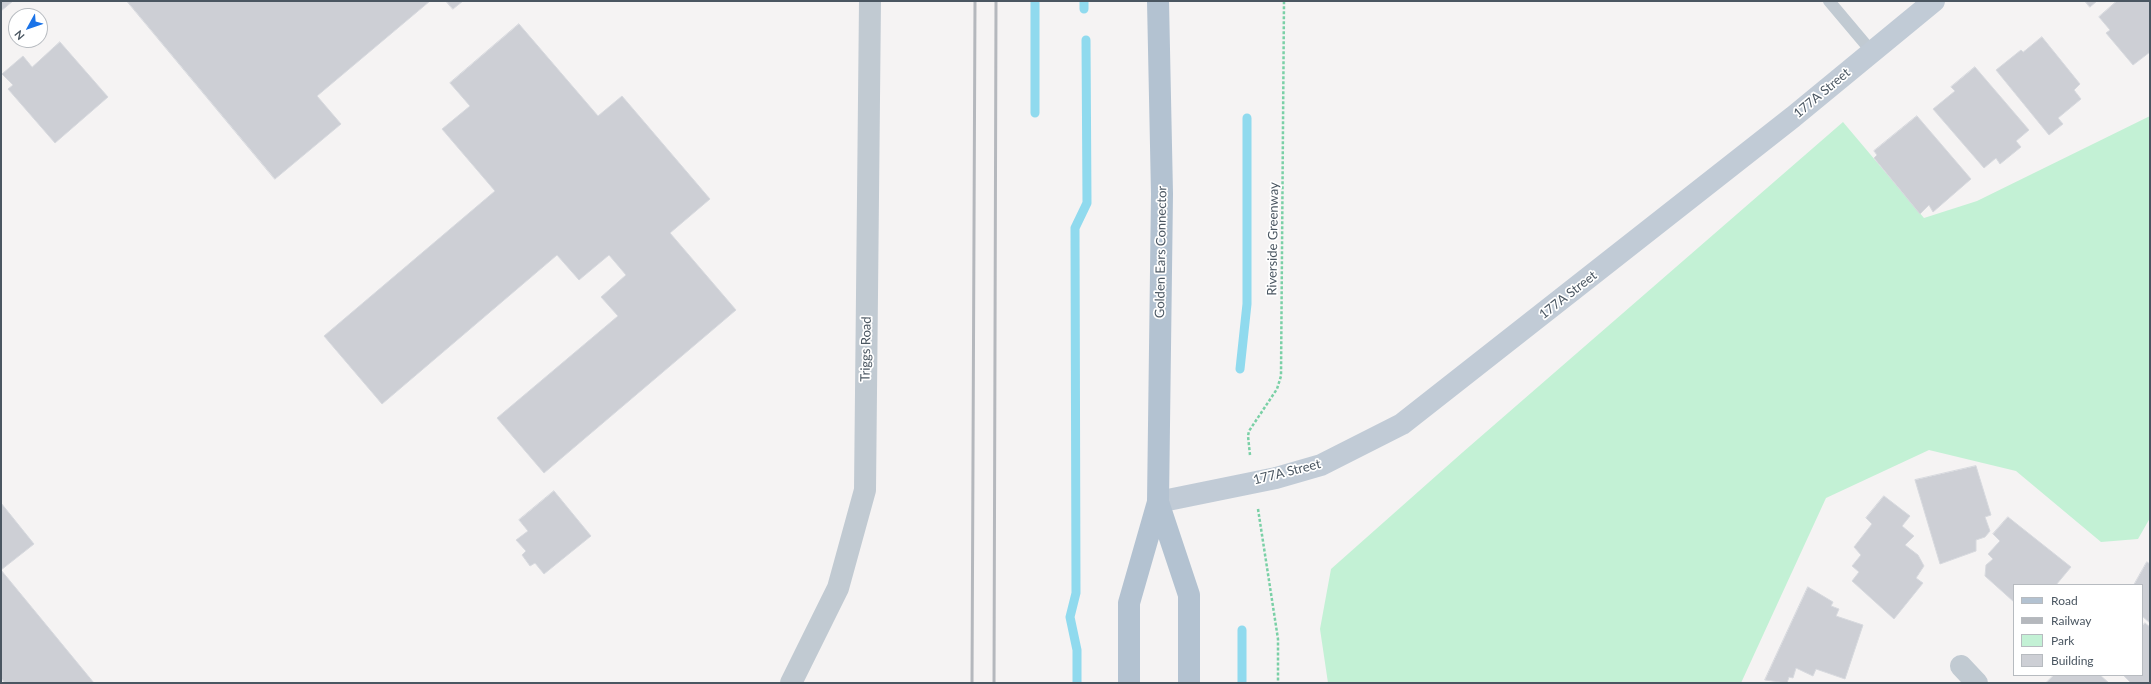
<!DOCTYPE html>
<style>
body{margin:0}
#map{position:relative;width:2151px;height:684px;overflow:hidden;background:#f5f3f3;font-family:Lato,sans-serif}
canvas{display:block}
.frame{position:absolute;inset:0;border:2px solid #4a5661;pointer-events:none}
.legend{position:absolute;left:2013px;top:584px;width:130px;height:92px;box-sizing:border-box;background:#fff;border:1px solid #b7bbc0;margin:0;padding:5px 7px;list-style:none;font-size:12px;color:#4a5661}
.legend li{display:flex;align-items:center;gap:8px;height:20px}
.legend b{width:20px;border:1px solid #b7bbc0}
.north{position:absolute;left:8px;top:8px;width:40px;height:40px;box-sizing:border-box;background:#fff;border:1px solid #b7bbc0;border-radius:50%;rotate:230deg;font-size:11px;font-weight:700;line-height:16px;text-align:center;color:#4a5661}
.north::after{content:'';display:block;margin:auto;width:14px;height:18px;background:#1a73e8;clip-path:polygon(50% 0,100% 100%,50% 72%,0 100%)}
</style>
<div id="map">
<canvas width="2151" height="684"></canvas>
<div class="frame"></div>
<ul class="legend">
<li><b style="height:5px;background:#b3c2d1"></b>Road</li>
<li><b style="height:5px;background:#b5b8bd"></b>Railway</li>
<li><b style="height:11px;background:#c3f1d5"></b>Park</li>
<li><b style="height:11px;background:#cdcfd5"></b>Building</li>
</ul>
<div class="north">N</div>
</div>
<script>
const c = document.querySelector('canvas').getContext('2d');
c.lineJoin = 'round';
function fill(path, color) { c.fillStyle = color; c.fill(path, 'evenodd'); }
function strokePath(path, color, width, dash) { c.strokeStyle = color; c.lineWidth = width; c.lineCap = dash ? 'butt' : 'round'; c.setLineDash(dash || []); c.stroke(path); }
function label(font, color, halo, rows, align = 'center') {
  c.font = font + ' Lato,sans-serif'; c.lineWidth = 3.5; c.setLineDash([]); c.textBaseline = 'middle'; c.strokeStyle = halo; c.fillStyle = color; for (const [text, x, y, turn = 0] of rows) {
    c.save(); c.translate(x, y); c.rotate((+turn || 0) * Math.PI / 180); c.textAlign = isNaN(turn) ? turn : align; if (halo) c.strokeText(text, 0, 0); c.fillText(text, 0, 0); c.restore();
  }
}
const green = new Path2D(`
 M2150,116V518L2138,539L2101,542L2016,471L1929,450L1826,498L1741,683H1328L1320,629L1331,569L1463,452L1843,122L1924,218L1977,201Z`);
const stream = new Path2D(`
 M1084,9V1
 M1035,113V1
 M1240,369L1247,304V118
 M1242,630V683
 M1077,683V650L1070,617L1076,593L1075,228L1087,203L1086,40`);
const building = new Path2D(`
 M1,1H13L1,11Z
 M127,1H430L317,96L341,124L275,179Z
 M446,1H463L453,9Z
 M2085,1H2097L2090,7Z
 M2117,1H2150V52L2133,65L2106,33L2110,30L2099,17Z
 M519,24L598,116L622,96L710,199L670,233L736,310L544,473L497,418L618,316L601,297L626,275L609,255L579,280L557,255L382,404L324,336L495,191L442,129L470,106L450,83Z
 M2042,37L2080,84L2074,90L2081,99L2058,118L2063,124L2049,135L1996,70L2021,50L2023,52Z
 M60,42L108,97L55,143L8,89L13,85L2,74L23,56L32,67Z
 M1975,67L2029,130L2016,141L2021,147L2000,164L1996,158L1984,168L1933,109L1955,91L1951,87Z
 M1917,116L1971,179L1933,212L1929,205L1920,214L1874,158L1877,155L1874,151Z
 M1976,466L1991,515L1985,517L1990,531L1985,537L1976,540V551L1940,564L1915,480Z
 M554,491L591,536L544,574L535,563L530,566L522,555L526,551L516,540L528,531L519,520Z
 M1884,496L1910,516L1902,526L1914,536L1905,545L1918,555L1924,566L1916,578L1923,583L1894,619L1852,581L1859,572L1852,566L1861,555L1854,547L1872,524L1866,518Z
 M1,503L34,544L1,570L94,683H5L1,678Z
 M2008,517L2071,567L2056,585H2014V602L1985,576L1986,565L1993,559L1988,554L2000,541L1993,534Z
 M2147,562L2150,564V623L2142,616V585H2134Z
 M1808,587L1833,602L1831,606L1839,609L1836,616L1863,625L1845,679L1816,669L1813,676L1796,668L1793,678L1789,677L1787,683L1765,680Z
 M2145,623L2150,627V683H2131L2123,675H2142V626Z
 M2054,675H2100L2109,683H2046Z`);
const path = new Path2D(`
 M1250,455L1248,436L1249,431L1277,389L1281,376L1284,1
 M1258,509L1278,639V683`);
const lane = new Path2D(`
 M1829,1L1872,52`);
const street = new Path2D(`
 M1961,666L1977,683
 M791,683L838,588L865,490L870,1`);
const secondary = new Path2D(`
 M1158,502L1276,478L1321,465L1402,424L1793,117L1934,1`);
const primary = new Path2D(`
 M1158,502L1189,595V683
 M1129,683V603L1158,502L1162,194L1158,1`);
const rail = new Path2D(`
 M972,683L975,1
 M994,683L996,1`);
const streetNames = [
 ["177A Street",1822,93,-40],
 ["Riverside Greenway",1273,239,-89],
 ["Golden Ears Connector",1161,252,-89],
 ["177A Street",1568,295,-38],
 ["Triggs Road",866,349,-89],
 ["177A Street",1287,472,-14]
];
fill(green, '#c3f1d5');
strokePath(stream, '#90daee', 9);
fill(building, '#cdcfd5');
strokePath(building, '#d7d9de', 1);
strokePath(path, '#7ad0a6', 2.5, [3, 2]);
strokePath(lane, '#c1cad2', 12);
strokePath(street, '#c1cad2', 22);
strokePath(secondary, '#c1cbd6', 22);
strokePath(primary, '#b3c2d1', 22);
strokePath(rail, '#b5b8bd', 3);
label('13px', '#4a5661', '#fff', streetNames);
</script>
